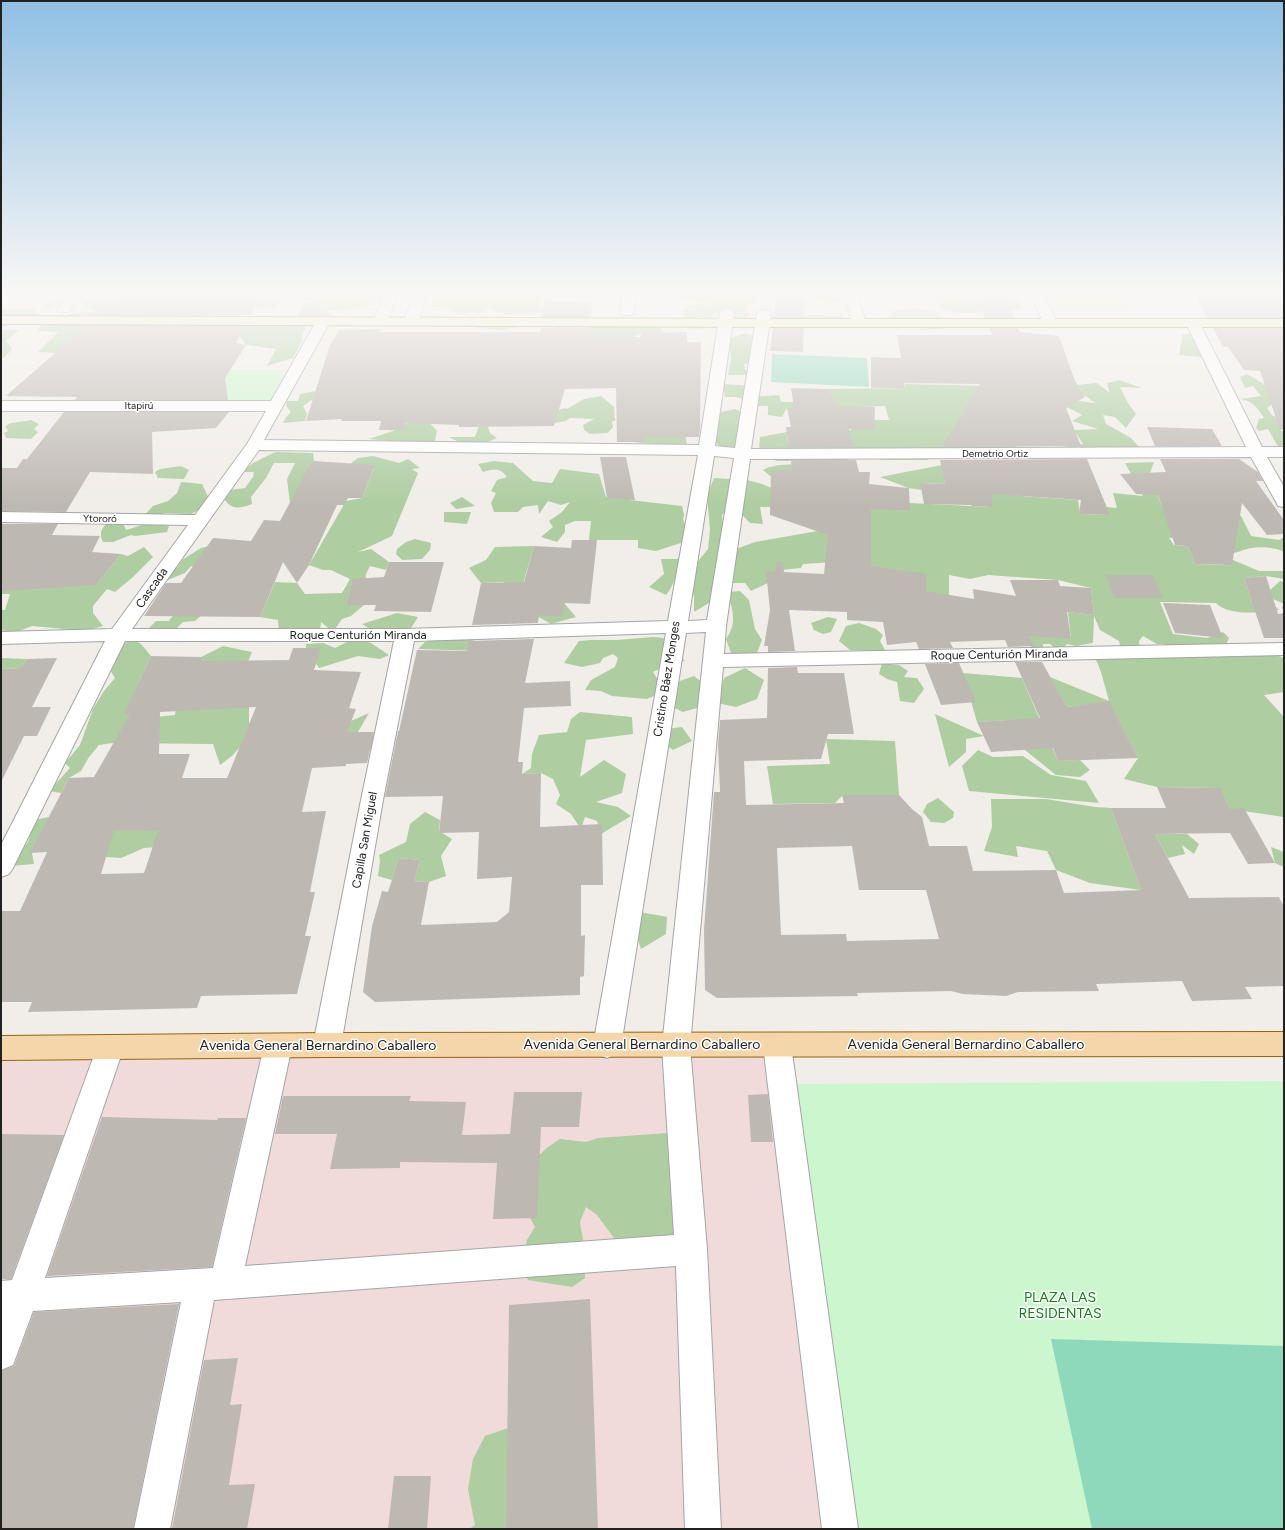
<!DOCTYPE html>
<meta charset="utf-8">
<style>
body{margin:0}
#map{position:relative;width:1285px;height:1530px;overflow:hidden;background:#f1eee9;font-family:Figtree,sans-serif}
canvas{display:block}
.frame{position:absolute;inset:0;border:2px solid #212121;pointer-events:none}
</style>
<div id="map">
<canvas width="1285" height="1530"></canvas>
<div class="frame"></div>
</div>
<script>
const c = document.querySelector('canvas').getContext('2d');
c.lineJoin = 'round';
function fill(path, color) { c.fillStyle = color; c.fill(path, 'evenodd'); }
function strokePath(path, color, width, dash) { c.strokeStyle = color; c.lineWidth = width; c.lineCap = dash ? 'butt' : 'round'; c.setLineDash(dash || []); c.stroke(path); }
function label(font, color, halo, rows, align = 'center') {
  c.font = font + ' Figtree,sans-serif'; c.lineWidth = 3; c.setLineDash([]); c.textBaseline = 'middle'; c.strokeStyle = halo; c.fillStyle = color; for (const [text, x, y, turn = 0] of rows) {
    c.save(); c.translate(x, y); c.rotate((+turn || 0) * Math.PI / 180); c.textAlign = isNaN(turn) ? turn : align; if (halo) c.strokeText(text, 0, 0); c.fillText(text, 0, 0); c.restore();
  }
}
const commercial = new Path2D(`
 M777,1045L845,1529H1V1048Z`);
const forest = new Path2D(`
 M38,292H72L64,299L65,301L51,308L43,307L45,304L55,300L60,294H50Z
 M97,292H153L159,312L132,315L106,313L124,317L180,313L210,316L236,324L228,328H195L188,322H161L63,346L58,353L38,352L58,332L38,331L41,324C58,316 78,311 98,312L85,306L81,299C96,298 110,300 125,300L121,297L106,298L99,296Z
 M324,292H390L391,294C370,310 350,309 325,311L332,316L351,319H293L301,310L304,303L324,300L322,297L314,300L305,299V294Z
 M436,292H545L538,308L546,307L543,312L533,314H505L493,310L492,308L484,307L486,311L478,314L473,312L462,314L452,312L447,307H431Z
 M688,292H736L740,295L763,293L767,296L765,298H757L759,301L757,303L748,304L745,310L751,314C743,324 724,315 714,313L712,315L711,318L701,317L686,318L681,310L688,308L687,305L700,304L711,307L712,306C701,299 688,302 680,297Z
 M818,292H839L841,294L835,295L843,302H834L832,304L815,299L814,295H819Z
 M955,292L969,296L972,300L983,304V311C967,315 950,313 936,305L943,303L934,297L946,293Z
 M1007,292H1013L1017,294L1016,297L1022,304L1020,305L1022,308L1011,311L1003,300H1010Z
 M257,296L281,299L277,307L259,308L239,307Z
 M916,308L937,312L936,316L966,321L963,327L922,330L918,328L892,327L872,319L876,318H884L892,315L896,310Z
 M1,309H32L40,315L35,320L1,327Z
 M766,315L788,316L794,317L811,315L843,316L839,321L759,324Z
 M417,316L529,319L621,317L651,320L700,318L715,321L708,328L693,329L658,324L664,333H642L633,337H590L580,331L596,324L579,323L560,328L543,323L500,330L479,328L451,323L433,327Z
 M240,322L294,323L306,327L302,335V341L293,358L267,366L276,349L246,345L240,336Z
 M1,330H19L6,341L10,345L12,350L3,358H1Z
 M746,333L756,338L752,363L744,364L745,369L750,375H728L731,359L730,348L724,340Z
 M1183,334H1195L1212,358L1179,355Z
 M1247,374L1264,384L1278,387L1272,404L1267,408L1272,415L1284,422V425L1280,430L1284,432V450L1277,445L1268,429L1259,431L1256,428L1259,419L1264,418C1256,406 1254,402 1240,399L1261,396L1253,386L1245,388L1240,377Z
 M1119,380L1142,388L1120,387L1128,403L1136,414L1126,428L1115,417L1103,415L1106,424L1131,438L1149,458H1124L1091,450L1061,446L1083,444L1074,430L1098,429L1072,421L1082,415L1063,405L1072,400L1095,403L1083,394L1077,385L1097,383L1110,393L1107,383Z
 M723,384L751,386L747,400L736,397H725Z
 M905,384L989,386L1021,433L1012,459L947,448L927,449L928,460H883L858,456L800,478L770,476L763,470C776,462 799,466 814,461H776L759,447L760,437L787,432L788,443L849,431L866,420H889L885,406L861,407L844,416L820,409L787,408L782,417L768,415V406H752L753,397L779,395L781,402H834L829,389L905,388Z
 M316,391L313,399L303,406L307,414L305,421L283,423L286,417L291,412L286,406L287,401H298L300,394Z
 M601,396L614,407L615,421H612L613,427L608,433L590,434L584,430L583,425L594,419L570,418L566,421L555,423L549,419L550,412L565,408L567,409L584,399Z
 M735,409L747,415L736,448L724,449L713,441L718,426L721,412Z
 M426,419L437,431L434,445L369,439L393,431L408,422Z
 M31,420L39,424L34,429L38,432L31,439L6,438L4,433L8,431L5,426L11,423Z
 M480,423L488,427L490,433L497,438L485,443L466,446L449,437H475Z
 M685,431L687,446L642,443L619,440Z
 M275,452L313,453L314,461L290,503L287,479L295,463H274L266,478L251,497L252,504C234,511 228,508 220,491L245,488L253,477L254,472H242L253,463Z
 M373,456L399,463L408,459L420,468L412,469L418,473L392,536L358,552L371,549L389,562L386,570L370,566L366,574L365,584H352L346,605H364L351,616L342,619L333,632L321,622L320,632L279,633L278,620L260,617L275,582L297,583L305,594L342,593L350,579L331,570H323L309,565L346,501L362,498L374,468H345L358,458Z
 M494,461L513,463L533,481L552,483L560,469L599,474L606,497L633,491L630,500L682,506L684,515L683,519L690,540L656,551L638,548V540H589L591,521H575L565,525V532L557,542L541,537L553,527L549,521L562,512L570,502L561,505L548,501L539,514L538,505L523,507L518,512H494L491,503L496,493L491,491L497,480L507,477C499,467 494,469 483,472L478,464Z
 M1154,462L1150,473L1162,507L1233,508L1241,516L1251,536L1279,540L1284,537V552C1275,547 1258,546 1247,549C1242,550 1237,553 1232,553C1211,552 1188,535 1169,538L1174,545L1188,546L1195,564L1223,565L1233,560L1259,571H1284V579L1266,576L1244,578L1252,602L1275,606L1279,610C1263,613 1227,616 1216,603L1160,602L1173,634L1207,638L1223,632L1229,638L1222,653H1271L1284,658V692L1264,695L1284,717V817L1230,809L1219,788L1157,787L1124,779L1138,758L1109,702L1067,707L1050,677L1109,701L1101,672L1094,655H1122L1119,641L1100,630L1094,616L1093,643L1076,646L1067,644L1060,652L1050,644H1043V649H1032L1022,627L1071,639L1068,612L1094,615L1091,588L1058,580L988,575L970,579L949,575V595L929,614L835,562L803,564L801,568L781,570L770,582L751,591L745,583H723L728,552L755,542L818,531L869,508L909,511V503L992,507L987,491L1021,496L1078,500L1080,514L1109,515L1106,507L1117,508L1113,493L1143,496L1125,463ZM1143,636L1157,644H1164L1177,654L1140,655L1139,641Z
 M942,465L945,484L921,483L922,490L908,488L880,477Z
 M181,466L189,470L184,479L158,478L155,472L160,469Z
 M714,478L730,479L736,488L740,478L762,484L778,491L781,507H760L763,524L750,523L735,507L733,502L722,515L723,528L719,597L694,612V596L684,578L708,549L710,529L707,495Z
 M181,482L202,484L211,503L191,514L165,513L141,519L153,506L168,501L177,493Z
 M462,497L475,506L456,509L450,503Z
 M444,512H471L467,524L444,522Z
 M107,523H123L126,530L149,523L169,526L167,532L135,536L131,535L113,542H103C99,534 101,529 107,523Z
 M415,539L431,543L430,550L422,559L402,560L396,554L397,549L406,542Z
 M218,544L213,560L190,567L185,573L153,586L162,572L177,568L182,560L201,548Z
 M534,546L517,604H500L504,582L481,583L469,568L486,560L495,547Z
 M144,547L153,557L133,577L115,592L107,589L93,606V613L103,626L85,631L32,626L14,633L1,630V610H5L10,594H1V586L96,585L121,554L128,556Z
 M661,559H679C678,573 674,585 666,595L649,587L664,574Z
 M1280,581L1284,582V610L1282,608L1284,604L1273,599L1270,590Z
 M740,591L749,600L755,629L762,640L756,655L744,656L731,653L726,639C738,623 732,610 728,592Z
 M564,603L576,617L551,624L537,616Z
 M176,613L203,614L195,621L183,622L175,630L156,631L148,629L156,621H170L169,620Z
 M397,613L418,617L411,628L370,629L362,624Z
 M828,617L837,619L831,632L823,634L814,630L811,623Z
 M859,623L876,629L883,635L880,641L886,652L850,650L839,641L846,626Z
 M653,637L663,638L685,661L670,664L653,672L665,691L647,699L612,696L601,691L585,690L591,680L615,667L618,658L613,654L603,658L600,663L582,667L564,663L579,641L591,640H617Z
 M355,638L371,643L389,655L380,659L358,656L319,668L306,649V644L323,643L335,648Z
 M133,639L141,644L151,656L139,682L136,719L175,715L177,702L201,657L223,646L252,652L242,676L249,703V725L240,747L232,756L220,765L213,744L113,743L99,745L89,757L81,771L69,778L61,793L49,791L70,768L65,763L80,745L93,709L104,691L115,678L110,670L119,646Z
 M439,639H470L481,644L480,651L418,649L425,642Z
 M1,658L27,659L21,668L1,669Z
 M882,663L899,665L908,671L904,677L917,678L924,689L914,703L900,701L897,682L887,679L879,674Z
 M745,668L764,680L757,699L736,707L717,703L724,678Z
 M963,673L1022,678L1058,761L1080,760L1090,770L1080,777L1056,775L1025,750L1011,720L977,722Z
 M694,676L703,683L697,708L683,712L673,707L677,682Z
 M580,712L632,717L633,734L586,740L580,777L604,760L626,774L622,793L596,802L618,807L631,816L601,834L597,821L585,817L581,829L571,814L556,804L560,795L553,779L541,773L522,774L531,768L532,754L539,735L567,732L571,719Z
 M369,713L358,732L376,737L369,752L333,739L351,721Z
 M935,714L984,736L966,739V752L949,767Z
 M682,727L692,741L673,750L665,744L667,729Z
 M826,739L895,741L899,795H843L835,803L773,804L767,766L830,764Z
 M978,750L993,757L1023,756L1051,775L1086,781L1099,803L969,791L962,766Z
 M938,798L954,812L953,818L944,823L931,822L923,812L927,804Z
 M991,799H1046L1095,807L1111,808L1141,890L1090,883L1056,870L1047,851L1016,846L1018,857L984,851L992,827Z
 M425,812L440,820L439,831L452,839L441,856L446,876L429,882L414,881L420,860L399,858L392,880L378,876L380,861L379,855L406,842L410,824Z
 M161,815L174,846L144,848L121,858L106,857L78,851L114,830Z
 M49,817L32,853L34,864L10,866L28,842L34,820Z
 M1155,834H1187L1199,844L1194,854L1182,845L1185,854L1168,858Z
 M1271,847L1284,852V867L1275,863Z
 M629,910L667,917L666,934L641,949Z
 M668,1133L677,1234L654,1247L617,1242L597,1215L586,1207L580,1222L584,1247L585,1278L572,1287L528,1280L521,1262L527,1240L535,1227L524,1207L535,1159L548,1147L560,1139L586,1142L598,1138Z
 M514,1426L538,1529H469L475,1525L468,1489L473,1459L485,1436Z`);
const park = new Path2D(`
 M1042,292H1118L1127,312L1053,311Z
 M187,370H285L268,406L160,405Z
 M1284,1081V1529H850L791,1084Z`);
const pitch = new Path2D(`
 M772,354L867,358L869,387L771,382Z
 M1051,1339L1284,1346V1529H1092Z`);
const building = new Path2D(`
 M124,292H264L251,315H98Z
 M777,292H805L804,318H774Z
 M975,292H1003L1014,318H985Z
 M1193,292H1284V318H1207Z
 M545,301L592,302L591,317H542Z
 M86,326H245L236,343L246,345L225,378L228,400H75L77,397L6,396Z
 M541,328H591L590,337H641V333L687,332V342H701L700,428L699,437H644L643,442H617L616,388L565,389L554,426L459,427V425L405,423L404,430H379L381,421H341L342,419L306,421L330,345L339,330L380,329L379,332H540Z
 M773,328H804L803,352L770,351Z
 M989,328H1018L1020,332L1059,336L1075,381L1085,397L1066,408L1081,446L942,447L980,384L904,383L905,388H871V357L901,358L897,335H992Z
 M1213,328H1284V429L1280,430L1260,371L1244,370L1228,347H1223Z
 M791,388L829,389L837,407H875L874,430L849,429L853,447H789L786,427H791L787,408H794Z
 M64,412H229L216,428L152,432L153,474L90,472L66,512L1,511V468H17L23,459H27Z
 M1147,427L1212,429L1222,446H1155Z
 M600,457H626L635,500L607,498Z
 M1087,459L1110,515L1079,514L1081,500L991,494L993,507L972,506L971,505L924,504L920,483L945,484L940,460Z
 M1160,459H1239L1258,472L1263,481H1256L1284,520V534L1267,535L1242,503L1232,565L1195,564L1188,546L1175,545L1158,495L1136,494L1120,474L1166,472Z
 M791,460H856L859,472H870L869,484L909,488L910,511L871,509V566L927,574L926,591L974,599L973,589L1016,596L1010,580H1058L1060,586L1091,588L1094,615L1067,612L1071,639L1028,636L1034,646L1008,647L1005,640L950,642L953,648L919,649L916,642L887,645L883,622L847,620V612L789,610L795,651L768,652V646H764L770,610L766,571L775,572L776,562H783L784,572L824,574L828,535L770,515L771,470L792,471Z
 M314,461L375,465L362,498H348L344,505H337L309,565L297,583L283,562L260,617L144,616L166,583H181L213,538L251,541L264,520L280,521L311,463Z
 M1,524H58L52,535L100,536L92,552L121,554L96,585L1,591Z
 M572,540H597L590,604L565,603L562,617L539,615L538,623L472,625L481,583L524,582L534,546L571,548Z
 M389,562H444L431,612L374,611L376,605H346L353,579L384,577Z
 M1106,575H1153L1163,598H1114Z
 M1266,576L1278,614L1284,613V638H1264L1244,578Z
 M1163,603L1210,605L1223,638L1175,633Z
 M534,639L525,683L570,681L571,706L524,708L518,762H523L522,774L541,773L540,827L602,824L603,885H581V936L585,935L584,976L580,977V995L375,1002L363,992L372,926L382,891L388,892L399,858L420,860L414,881L429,882L421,925L497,922L509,912L512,877L477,879L479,832L439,833L443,796L385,797L398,731H399L417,650L467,651L469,641Z
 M293,648H321L314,670L361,672L349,708L356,709L347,732H374L367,763L346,764V766L312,768L302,812L326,811L310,892H315L305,936H311L297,994L201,996L197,1008L28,1012L32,1002H1V911H20L47,852L30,853L69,778L94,777L130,714H124L151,656L201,657V661L289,660ZM256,707L227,778H182L190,754H159L160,712ZM114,830L158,831L144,873L101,874Z
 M57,658L32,707H51L37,736H24L1,782V669L21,668L27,659Z
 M1015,662H1042L1067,707L1109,701L1138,758L1058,761L1053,748L991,752L977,722L1040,718Z
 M959,663L976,702L941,705L925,664Z
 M797,667L798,673H844L854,734H828L821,759L744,761L746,805L844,803L842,795H899L912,809L922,817L929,846H967L973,871L1056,870L1064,893L1141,890L1111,808H1166L1157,787L1220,788L1230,809L1244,808L1275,863L1248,864L1230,833L1155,834L1189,898L1279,897L1284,907V986L1245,987L1252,999L1192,1001L1182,981L1096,984L1099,991L1018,992L1006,996L963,994L951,991L857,993L858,996L717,998L705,990L704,930L714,792H720L718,745L720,720L767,718L768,668ZM852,846L859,890H926L939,939L847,941L846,934L781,935L777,848Z
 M514,1092H582L579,1127H541L537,1218L493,1219L497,1163L400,1162V1168L330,1169L337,1134H275L283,1096H411L409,1101L466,1102L462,1135L510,1134Z
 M768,1094L773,1142H751L748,1095Z
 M102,1117L217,1120L218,1118H246L212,1267L47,1276Z
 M1,1134L64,1135L11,1279H1Z
 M590,1299L598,1529H506L509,1305Z
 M179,1304L133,1529H1V1371L14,1366L34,1312Z
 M238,1358L230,1405L242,1404L229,1485L255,1484L247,1529H172L204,1360Z
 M394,1476H431L427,1529H388Z`);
const minor = new Path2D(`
 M72,292H85L69,312H59L57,309Z
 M385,292H398L388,320L386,323H376L374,320Z
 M414,292H427L418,322L416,325H406L404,322Z
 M623,292H635L634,312L632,315H622L620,312Z
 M844,292H856L866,323L864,326H854L852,323Z
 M1028,292H1041L1057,322L1055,325H1045Z
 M727,309L732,310L734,313L715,446L735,448L757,313L759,310H769L771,313L751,449L1246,447L1186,323L1188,320H1198L1262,447H1284V457H1267L1284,487V507L1278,506L1276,502L1251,457L750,459L726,626L724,654L1284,643V655L723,667L690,1046L707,1249L721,1529H685L676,1266L214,1300L170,1529H134L181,1302L33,1311L13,1365L1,1370V1281L12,1280L100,1039L110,1035L120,1039L124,1047L45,1278L213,1268L264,1046L268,1038L278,1034L288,1038L292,1046L245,1266L674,1235L662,1046L706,632L686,633L621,1046L617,1054L607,1058L597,1054L593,1046L666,633L414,641L383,800L341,1045L337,1053L327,1057L317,1053L313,1045L361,800L394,641H125L13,868L9,874L1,877V845L105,641L1,644V632L112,629L188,525L1,522V512L195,515L247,444L266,411H1V401H271L317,320L319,317H329L331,320L264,440L699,445L720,313L722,310ZM259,450L698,455L668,621L405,629H132ZM714,456L734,458L707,620L688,621Z
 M777,1033L787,1037L791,1045L858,1529H822L763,1045L767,1037Z`);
const secondary = new Path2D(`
 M1,316L763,319H1284V327H763L1,324Z`);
const primary = new Path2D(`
 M1284,1032V1056L327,1057L1,1060V1036L327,1033Z`);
const farStreetnames = [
 ["Itapirú",139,406],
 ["Demetrio Ortiz",995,454],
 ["Ytororó",100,519,1]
];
const streetNames = [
 ["Cascada",152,588,-55],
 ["Roque Centurión Miranda",358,635],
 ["Roque Centurión Miranda",999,655,-1],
 ["Cristino Báez Monges",667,679,-81],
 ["Capilla San Miguel",365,840,-80]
];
const nearStreetnames = [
 ["Avenida General Bernardino Caballero",642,1045],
 ["Avenida General Bernardino Caballero",966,1045],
 ["Avenida General Bernardino Caballero",318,1046]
];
const nearParknames = [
 ["PLAZA LAS",1060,1298],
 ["RESIDENTAS",1060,1314]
];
fill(commercial, '#f0dbda');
fill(forest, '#aecda1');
fill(park, '#cbf6ce');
fill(pitch, '#8ed9bc');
fill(building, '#beb8b2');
strokePath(minor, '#a5a5a5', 2);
strokePath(secondary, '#68730e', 2);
strokePath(primary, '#93660c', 2);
fill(minor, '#fff');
fill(secondary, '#f3f5c2');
fill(primary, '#f5d5aa');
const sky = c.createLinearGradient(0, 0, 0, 506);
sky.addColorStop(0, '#90bfe3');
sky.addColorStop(0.58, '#f9f7f5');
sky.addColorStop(1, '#f9f7f500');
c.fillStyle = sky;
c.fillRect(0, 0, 1285, 506);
label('10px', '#212121', '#fff', farStreetnames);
label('12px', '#212121', '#fff', streetNames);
label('14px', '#212121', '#fff', nearStreetnames);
label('14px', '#157a1d', '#fff', nearParknames);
</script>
